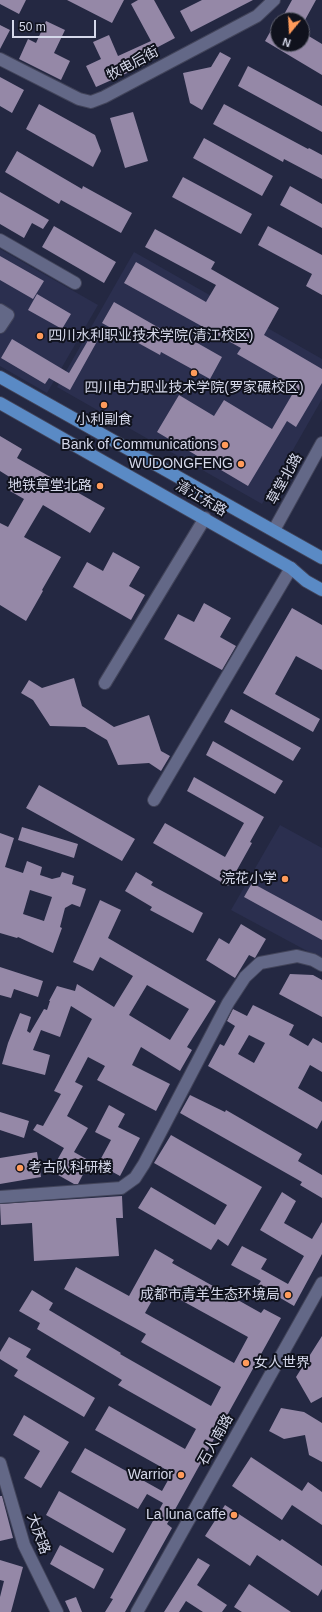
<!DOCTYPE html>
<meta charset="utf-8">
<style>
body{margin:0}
#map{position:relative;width:322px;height:1612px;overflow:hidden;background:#242842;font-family:Arial,sans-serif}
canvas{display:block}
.north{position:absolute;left:270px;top:12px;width:40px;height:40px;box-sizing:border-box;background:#10121d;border:1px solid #5f616f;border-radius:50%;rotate:198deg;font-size:11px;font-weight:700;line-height:16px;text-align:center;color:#d5d8ea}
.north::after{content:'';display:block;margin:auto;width:14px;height:18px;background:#ff9b5a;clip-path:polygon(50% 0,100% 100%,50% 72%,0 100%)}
.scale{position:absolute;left:12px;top:20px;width:84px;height:18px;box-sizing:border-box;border:2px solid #d5d8ea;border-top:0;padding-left:5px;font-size:12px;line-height:14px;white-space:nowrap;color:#d5d8ea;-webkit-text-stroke:3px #10121d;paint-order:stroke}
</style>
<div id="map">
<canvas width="322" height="1612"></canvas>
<div class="north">N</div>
<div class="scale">50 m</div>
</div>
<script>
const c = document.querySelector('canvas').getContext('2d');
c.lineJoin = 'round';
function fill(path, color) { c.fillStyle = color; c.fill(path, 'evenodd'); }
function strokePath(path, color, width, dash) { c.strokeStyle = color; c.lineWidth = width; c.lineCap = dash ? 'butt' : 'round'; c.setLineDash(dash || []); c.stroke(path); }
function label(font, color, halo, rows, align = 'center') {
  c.font = font + ' Arial,"Noto Sans SC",sans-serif'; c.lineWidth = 4; c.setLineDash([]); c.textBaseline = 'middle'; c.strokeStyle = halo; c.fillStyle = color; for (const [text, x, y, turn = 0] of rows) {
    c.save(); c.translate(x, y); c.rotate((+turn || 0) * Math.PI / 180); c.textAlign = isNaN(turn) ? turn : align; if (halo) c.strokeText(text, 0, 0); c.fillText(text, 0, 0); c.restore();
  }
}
const built = new Path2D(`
 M0,249L98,305L47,393L0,366Z
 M134,252L322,359V399L262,504L57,387Z
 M280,825L322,848V959L231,910Z`);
const building = new Path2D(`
 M0,0H26L19,14L0,4Z
 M67,0H124L112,23Z
 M138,0H154L175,38L141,56L145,65L96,87L86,66L101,59L93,42L109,35L118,56L151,41L131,4Z
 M202,0H253L191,32L180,11Z
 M292,0H316L305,20H281Z
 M278,18V44H302V32L322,44V75L265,41Z
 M46,21L65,30L54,53L70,61L61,80L19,59L28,39L36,43Z
 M0,25L10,30L0,49Z
 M220,52L231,58L202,110L190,103L183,73L211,67Z
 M248,66L322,106V132L238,86Z
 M0,77L24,90L12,113L0,106Z
 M39,104L95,135L101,151L93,167L26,129Z
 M224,104L308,149L309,148L322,155V179L284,159L283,162L213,124Z
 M133,112L148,161L125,168L110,118Z
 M204,138L273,176L262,196L193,158Z
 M17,151L82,189L83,186L132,213L121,233L61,200L59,204L5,172Z
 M183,177L252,214L241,234L172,197Z
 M290,186L322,204V228L280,205Z
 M0,192L49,220L43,229L32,223L24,238L0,224Z
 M54,226L116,262L104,283L42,247Z
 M268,226L322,255V295L306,286L312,274L258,245Z
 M155,229L215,262L211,269L279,308L264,335L322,369V383L296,427L287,421L248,486L157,432L179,395L214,416L224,400L272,429L296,388L237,354L241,348L124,283L136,262L206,302L216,285L145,247Z
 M0,256L44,281L33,299L0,280Z
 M37,294L71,314L62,329L28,310Z
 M114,302L182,341L185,336L222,357L210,379L161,352L160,355L102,323Z
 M93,332L100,336L70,390L49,378L45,384L1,358L12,339L69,373Z
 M0,436L22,449L17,458L105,508L90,533L43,505L24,537L61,557L42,590L43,591L26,621L0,605V523L8,527L24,499L10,491L16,481L0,471Z
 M113,552L140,567L129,586L145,595L131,620L73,587L87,562L103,571Z
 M204,603L231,618L220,637L236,646L222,670L164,639L178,614L194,622Z
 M292,608L322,625V670L296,656L275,694L320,719L313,732L243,693Z
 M74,678L82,706L114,727L149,715L161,751L170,756L161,771L149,763L118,765L107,740L85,727L50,726L33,700L21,693L29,680L42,688Z
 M231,709L301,748L293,761L224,722Z
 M213,741L283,781L275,794L206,755Z
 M194,777L264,817L250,842L252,843L228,886L153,843L165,823L225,857L244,823L187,791Z
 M39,785L135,839L122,861L26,808Z
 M22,827L78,844L74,858L18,840Z
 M0,833L14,838L5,867L23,873L27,861L42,867L40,875L52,879L60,877L62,872L74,876L72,884L86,889L80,907L72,904L65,908L60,927L62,928L53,953L18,937L17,938L0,933ZM30,890L52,897L44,921L23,914Z
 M136,872L153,882L151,885L203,913L193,933L150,910L152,907L125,891Z
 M252,883L322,921V940L244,897Z
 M100,900L121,910L108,938L216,1001L187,1047L192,1050L180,1071L141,1047L132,1065L170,1084L156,1111L97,1080L105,1066L88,1057L75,1082L83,1086L67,1116L88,1128L74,1152L90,1161L78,1184H74L51,1171L64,1148L33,1130L37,1124L43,1126L61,1094L54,1091L92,1019L71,1006L60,1037L41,1030L33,1050L50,1055L45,1075L2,1064L8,1043L20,1013L31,1017L27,1031L30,1033L44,1009L47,1010L50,1001H49L57,986L75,991L77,984L114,1007L133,976L100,957L93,971L73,962ZM147,985L189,1009L170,1040L129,1015Z
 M241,924L266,939L255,958L249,955L235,978L206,960L219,938L229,944Z
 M0,967L43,981L38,997L14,989L11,998L0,995Z
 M290,974L313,975L322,980V1017L279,994Z
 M253,1005L294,1025L289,1035L308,1046L313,1038L322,1043V1072L310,1065L298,1088L322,1102V1120L317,1129L208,1066L220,1044L224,1046L235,1026L227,1021L233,1009L247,1016ZM249,1035L265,1043L254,1063L238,1054Z
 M190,1095L225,1112L226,1110L302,1154L298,1161L322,1175V1198L300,1185L302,1182L180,1113Z
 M109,1105L125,1114L118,1127L140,1138L120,1176L98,1164L111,1140L95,1132Z
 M0,1112L29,1121L24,1138L0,1130Z
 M171,1135L262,1187L228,1246L218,1239L211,1250L138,1208L151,1187L215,1225L227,1205L154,1163Z
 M37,1152L41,1177L0,1184V1158Z
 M282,1192L296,1201L284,1223L312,1239L322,1222V1254L294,1306L258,1285L261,1281L231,1265L242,1246L267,1259L261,1269L288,1284L304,1256L260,1230Z
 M122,1196L123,1218H116L119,1256L34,1261L32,1223L1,1225L0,1204Z
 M155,1249L174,1260L172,1263L261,1313L264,1309L281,1318L167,1524L172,1528L125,1612H105L113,1599L110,1598L163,1503L147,1494L138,1509L71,1472L85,1448L162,1491L172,1473L95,1430L109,1406L185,1449L196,1429L118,1385L122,1380L37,1329L40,1323L19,1311L32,1290L53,1303L49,1310L121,1353L120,1354L211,1406L221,1387L141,1342L146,1334L64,1289L76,1267L129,1296ZM159,1288L248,1337L234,1363L145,1313Z
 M322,1336V1397L311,1403L296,1377Z
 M9,1337L31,1349L26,1357L95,1398L84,1417L14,1376L18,1370L0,1359V1352Z
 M281,1408L304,1412L322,1423V1462L309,1455L305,1435L284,1439L269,1431Z
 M24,1415L69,1442L41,1488L24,1478L40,1451L13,1435Z
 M251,1457L302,1491L308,1482L322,1492V1525L292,1505L282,1520L232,1486Z
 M59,1491L126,1529L113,1553L46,1515Z
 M0,1496H2L13,1538L0,1541Z
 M225,1505L280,1541L282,1539L322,1566V1589L318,1596L257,1555L250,1566L205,1536Z
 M60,1545L104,1569L94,1589L50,1564Z
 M198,1558L210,1565L197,1585L227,1605L222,1612H203L186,1601L179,1612H164Z
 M0,1560L23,1567L11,1612H0V1597L4,1581L0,1580Z
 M249,1584L291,1612H242L234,1607Z
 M76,1597L82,1612H70L65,1601Z`);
const minor = new Path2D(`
 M0,59L79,99L91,102L104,97L257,16L274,0
 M0,240L75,283
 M0,310L8,315L0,327
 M274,530L322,443
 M105,683L205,518
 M154,800L291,568
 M0,1197L121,1188L135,1178L144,1164L228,1003L245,977L260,963L297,956L313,960L322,965
 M0,1463L24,1545L57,1612
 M137,1612L322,1283`);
const major = new Path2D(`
 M0,377L322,558
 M0,403L291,568L306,581L322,590`);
const markers = [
 [40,336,4,"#ff9b5a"],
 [194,373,4,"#ff9b5a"],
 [104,405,4,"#ff9b5a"],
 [225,445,4,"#ff9b5a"],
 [241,464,4,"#ff9b5a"],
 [100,486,4,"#ff9b5a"],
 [285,879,4,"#ff9b5a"],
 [20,1168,4,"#ff9b5a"],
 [288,1295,4,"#ff9b5a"],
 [246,1363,4,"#ff9b5a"],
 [181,1475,4,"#ff9b5a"],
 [234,1515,4,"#ff9b5a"]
];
const streetNames = [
 ["牧电后街",133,64,-28],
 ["草堂北路",285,479,-61],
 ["清江东路",201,499,30],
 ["石人南路",216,1440,-61],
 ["大庆路",38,1534,70]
];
const poiNames = [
 ["四川水利职业技术学院(清江校区)",48,336,"left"],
 ["四川电力职业技术学院(罗家碾校区)",194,388,"center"],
 ["小利副食",104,420,"center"],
 ["Bank of Communications",217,445],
 ["WUDONGFENG",233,464],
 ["地铁草堂北路",92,486],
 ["浣花小学",277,879],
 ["考古队科研楼",28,1168,"left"],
 ["成都市青羊生态环境局",280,1295],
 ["女人世界",254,1363,"left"],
 ["Warrior",173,1475],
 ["La luna caffe",226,1515]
];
fill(built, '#2b2f4f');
fill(building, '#9588a7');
strokePath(minor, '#42445a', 14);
strokePath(major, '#42445a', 14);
strokePath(minor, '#636887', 12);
strokePath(major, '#5a8ac5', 12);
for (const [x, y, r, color] of markers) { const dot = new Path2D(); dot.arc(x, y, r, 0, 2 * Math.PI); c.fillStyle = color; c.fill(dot); strokePath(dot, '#10121d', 1.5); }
label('14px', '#d5d8ea', '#10121d', streetNames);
label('14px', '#d5d8ea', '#10121d', poiNames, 'right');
</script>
